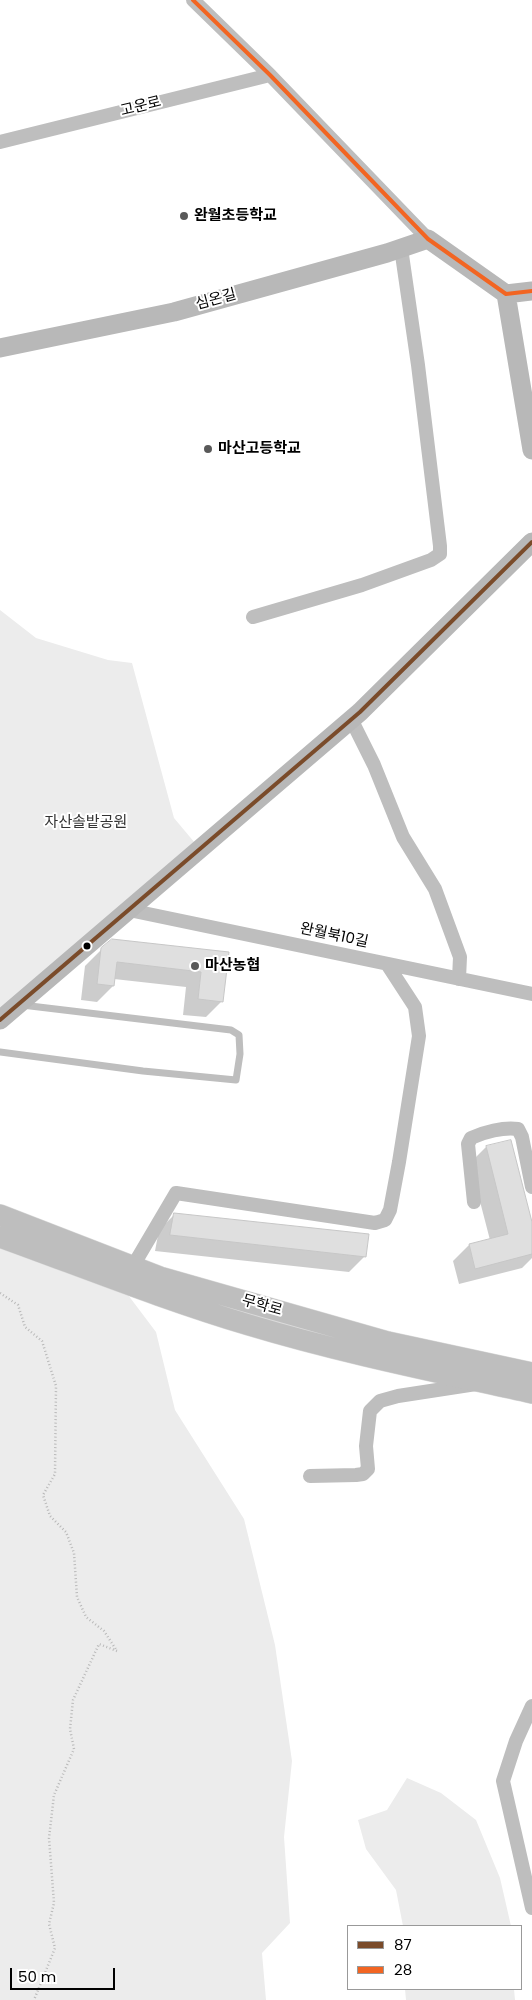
<!DOCTYPE html>
<meta charset="utf-8">
<style>
body{margin:0}
#map{position:relative;width:532px;height:2000px;overflow:hidden;background:#fff;font-family:Poppins,sans-serif}
canvas{display:block}
.legend{position:absolute;left:347px;top:1925px;width:175px;height:65px;box-sizing:border-box;background:#fff;border:1px solid #999;margin:0;padding:6px 9px;list-style:none;font-size:15px;color:#000}
.legend li{display:flex;align-items:center;gap:10px;height:25px}
.legend b{width:25px;border:1px solid #999}
.scale{position:absolute;left:10px;top:1968px;width:105px;height:22px;box-sizing:border-box;border:2px solid #000;border-top:0;padding-left:6px;font-size:15px;line-height:18px;white-space:nowrap;color:#000;-webkit-text-stroke:4px #fff;paint-order:stroke}
</style>
<div id="map">
<canvas width="532" height="2000"></canvas>
<ul class="legend">
<li><b style="height:6px;background:#7a4b2a"></b>87</li>
<li><b style="height:6px;background:#f26522"></b>28</li>
</ul>
<div class="scale">50 m</div>
</div>
<script>
const c = document.querySelector('canvas').getContext('2d');
c.lineJoin = 'round';
function fill(path, color) { c.fillStyle = color; c.fill(path, 'evenodd'); }
function strokePath(path, color, width, dash) { c.strokeStyle = color; c.lineWidth = width; c.lineCap = dash ? 'butt' : 'round'; c.setLineDash(dash || []); c.stroke(path); }
function label(font, color, halo, rows, align = 'center') {
  c.font = font + ' Poppins,"Noto Sans KR",sans-serif'; c.lineWidth = 4; c.setLineDash([]); c.textBaseline = 'middle'; c.strokeStyle = halo; c.fillStyle = color; for (const [text, x, y, turn = 0] of rows) {
    c.save(); c.translate(x, y); c.rotate((+turn || 0) * Math.PI / 180); c.textAlign = isNaN(turn) ? turn : align; if (halo) c.strokeText(text, 0, 0); c.fillText(text, 0, 0); c.restore();
  }
}
const green = new Path2D(`
 M0,610L36,638L108,660L132,663L174,818L195,843L0,1010Z
 M0,1226L113,1275L156,1332L175,1410L244,1519L275,1645L292,1761L284,1837L290,1923L262,1953L266,2000H0Z
 M407,1778L441,1793L476,1820L500,1878L511,1926H403L396,1890L366,1849L358,1820L387,1810Z
 M405,1989H514L515,2000H406Z`);
const shadow = new Path2D(`
 M102,949L227,953L222,1001L206,1017L183,1015L186,987L114,979L113,986L97,1002L81,1000L85,966Z
 M486,1147L532,1227V1258L522,1268L459,1284L453,1261L469,1245L490,1240L470,1163Z
 M175,1214L365,1256L349,1272L155,1251L159,1230Z`);
const building = new Path2D(`
 M112,939L229,952L223,1002L198,999L201,972L117,962L114,986L97,984L101,948Z
 M511,1140L532,1222V1254L475,1269L469,1244L508,1234L486,1146Z
 M174,1213L369,1234L366,1257L170,1235Z`);
const path = new Path2D(`
 M0,1293L18,1305L25,1327L42,1341L56,1386L55,1474L43,1495L50,1516L66,1532L74,1553L77,1597L86,1617L104,1631L117,1651L99,1644L73,1700L70,1729L74,1749L54,1795L49,1838L54,1903L49,1924L55,1948L34,2000`);
const service = new Path2D(`
 M0,1052L143,1071L236,1080L240,1054L239,1035L231,1030L22,1005`);
const minor = new Path2D(`
 M193,0L270,75L428,239
 M0,142L270,75
 M253,617L362,585L431,560L440,554V546L418,365L401,248
 M351,719L374,765L403,837L435,889L460,957L459,979
 M129,910L532,994
 M474,1202L468,1144L471,1138C484,1132 503,1127 518,1129L522,1137L532,1187
 M133,1266L176,1193L375,1223L385,1220L390,1210L399,1162L419,1036L415,1007L387,964
 M310,1476L356,1475L363,1474L368,1469L366,1446L370,1411L380,1401L398,1396L476,1384
 M532,1706L516,1741L503,1781L532,1908`);
const secondary = new Path2D(`
 M506,294L532,450
 M0,348L174,312L387,253L428,239L506,294L532,291
 M0,1020L360,712L532,542`);
const primary = new Path2D(`
 M0,1215L160,1277L388,1342L532,1373
 M0,1237C83,1267 165,1300 249,1325C342,1353 437,1372 532,1393`);
const bus1 = new Path2D(`
 M0,1020L360,712L532,542`);
const bus2 = new Path2D(`
 M193,0L270,75L428,239L506,294L532,291`);
const markers = [
 [184,216,5,"#595959"],
 [208,449,5,"#595959"],
 [87,946,4.5,"#000"],
 [195,966,5,"#595959"]
];
const streetNames = [
 ["고운로",141,107,-14],
 ["심온길",216,300,-15],
 ["완월북10길",334,936,12],
 ["무학로",262,1306,16]
];
const poiNames = [
 ["완월초등학교",194,216],
 ["마산고등학교",218,449],
 ["마산농협",205,966]
];
const parkNames = [
 ["자산솔밭공원",86,823]
];
fill(green, '#ececec');
fill(shadow, '#0003');
fill(building, '#dfdfdf');
strokePath(building, '#c7c7c7', 1);
strokePath(primary, '#dbdbdb', 22);
strokePath(path, '#b9b9b9', 2.5, [1, 2.5]);
strokePath(service, '#bebebe', 7);
strokePath(minor, '#bebebe', 14);
strokePath(secondary, '#b8b8b8', 19);
strokePath(primary, '#bebebe', 21);
strokePath(bus1, '#7a4b2a', 4);
strokePath(bus2, '#f26522', 4);
for (const [x, y, r, color] of markers) { const dot = new Path2D(); dot.arc(x, y, r, 0, 2 * Math.PI); c.fillStyle = color; c.fill(dot); strokePath(dot, '#fff', 2); }
label('15px', '#000', '#fff', streetNames);
label('bold 15px', '#000', '#fff', poiNames, 'left');
label('15px', '#333', '#fff', parkNames);
</script>
